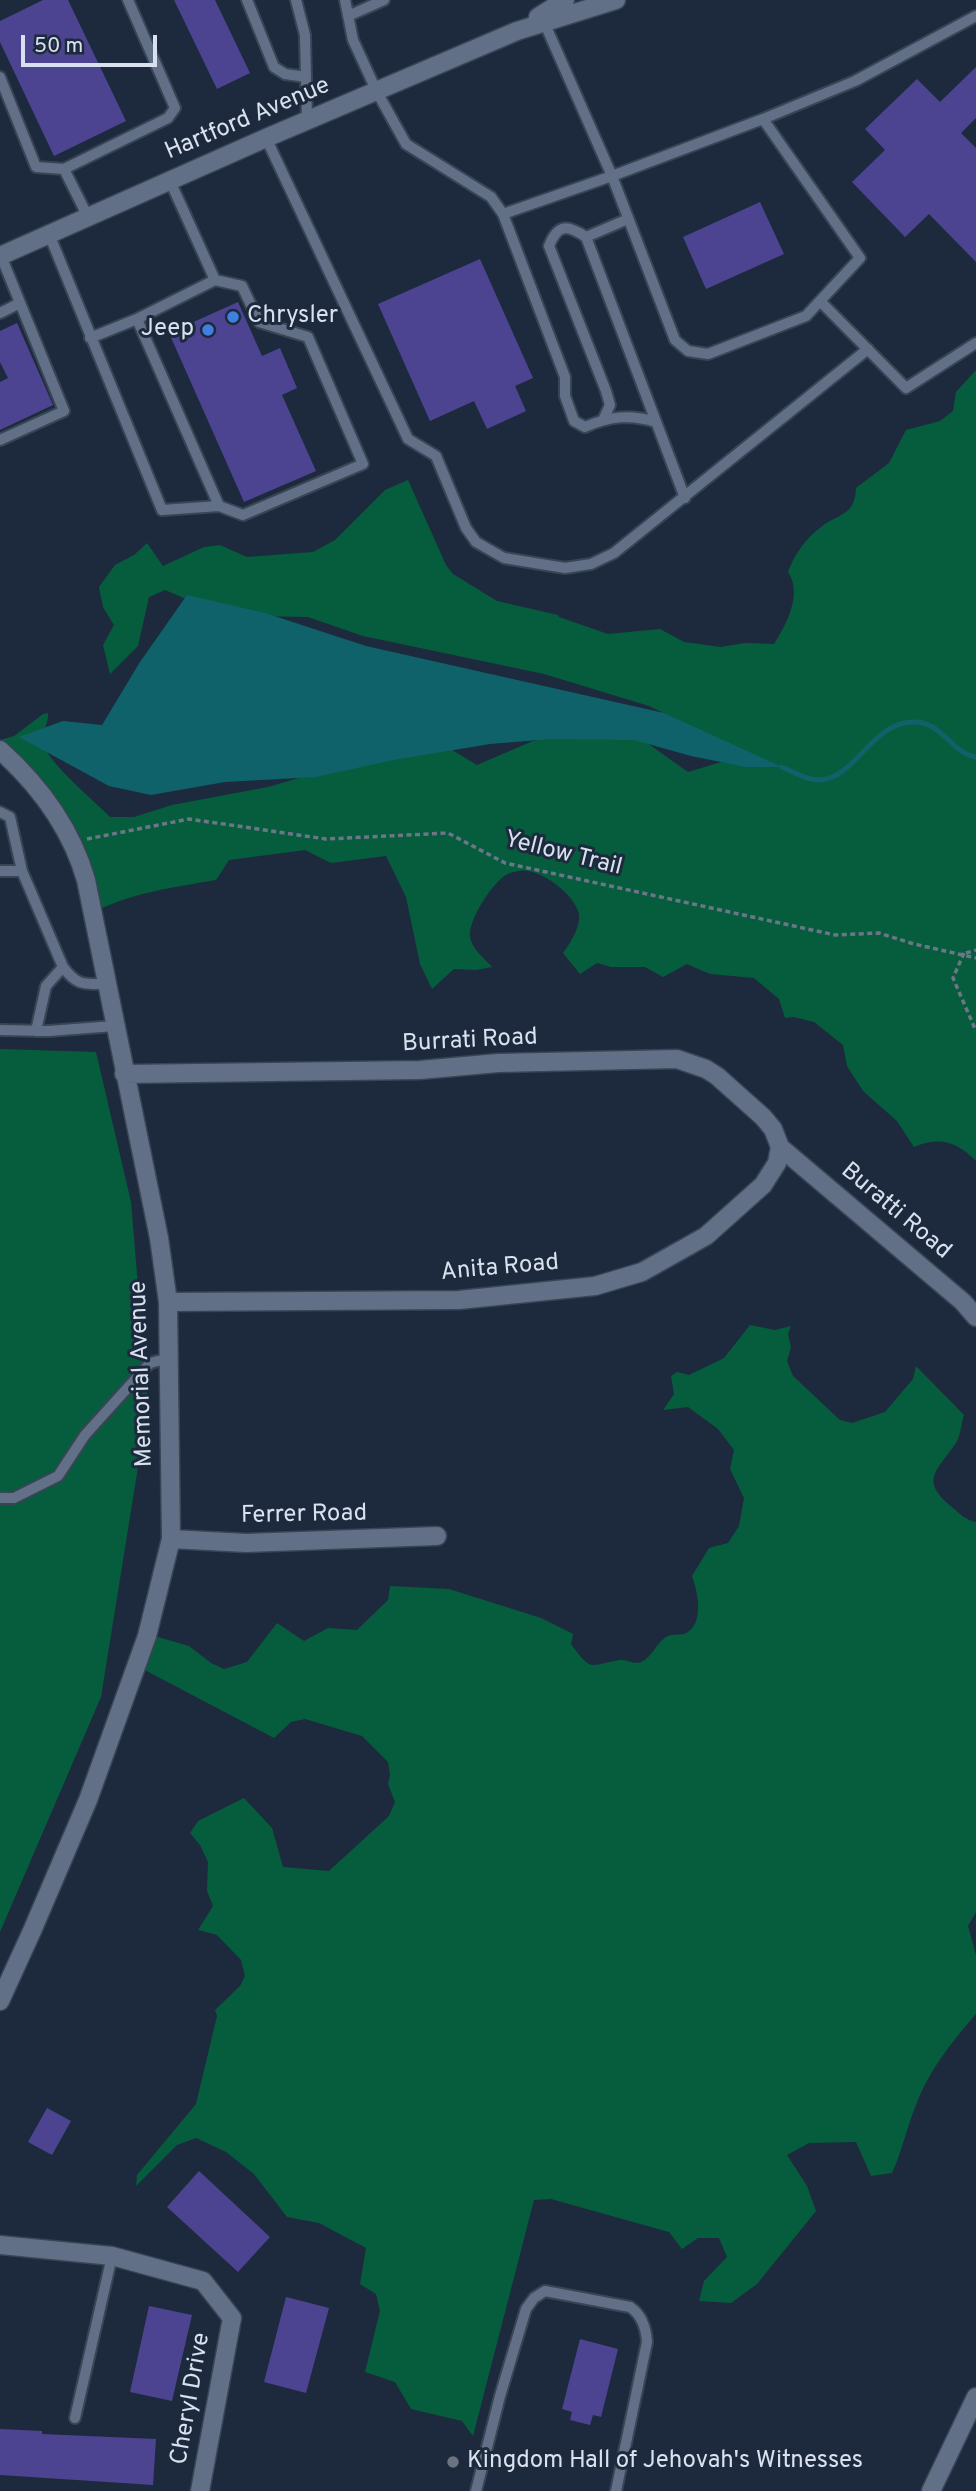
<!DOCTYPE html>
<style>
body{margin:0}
#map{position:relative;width:976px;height:2491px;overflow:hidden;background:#1d2a3d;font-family:Overpass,sans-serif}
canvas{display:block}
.scale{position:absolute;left:21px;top:35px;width:136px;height:32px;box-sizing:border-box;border:4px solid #d9e1ee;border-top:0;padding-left:9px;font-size:21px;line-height:24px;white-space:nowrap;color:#d9e1ee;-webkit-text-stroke:5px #1d2a3d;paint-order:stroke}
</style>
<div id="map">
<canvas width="976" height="2491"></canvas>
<div class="scale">50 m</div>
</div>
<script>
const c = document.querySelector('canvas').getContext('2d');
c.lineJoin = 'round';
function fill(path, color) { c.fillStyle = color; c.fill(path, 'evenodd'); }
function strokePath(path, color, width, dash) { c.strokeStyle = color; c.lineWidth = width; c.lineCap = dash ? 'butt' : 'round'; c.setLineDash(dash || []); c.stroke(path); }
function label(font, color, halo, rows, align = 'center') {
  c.font = font + ' Overpass,sans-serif'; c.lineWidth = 6; c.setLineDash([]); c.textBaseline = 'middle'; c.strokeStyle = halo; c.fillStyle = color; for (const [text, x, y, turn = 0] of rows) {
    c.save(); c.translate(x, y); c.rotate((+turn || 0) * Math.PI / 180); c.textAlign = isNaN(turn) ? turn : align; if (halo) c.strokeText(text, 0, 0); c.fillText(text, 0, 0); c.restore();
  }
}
const green = new Path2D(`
 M976,370V1161C957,1142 940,1136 914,1147L897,1121L863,1091L847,1066L843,1045L814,1022L794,1017L785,1018L779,999L754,978L710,974L687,964L663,977L645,967H611L597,963L580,974L563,953C570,944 581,926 579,914C575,894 538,866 518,871C513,872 506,874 503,877C490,887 468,921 470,937C472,949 484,958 492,967L476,970L454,969L432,989L420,964L406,897L386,856L331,863L305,850L229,860L216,880C175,887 131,893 94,912L51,807L0,751V740L14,736L43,714L48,713C49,724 40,734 43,744C47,761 96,803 110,817H134L172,805L268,787L399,749L447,747L477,765L533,741L589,728L633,733L688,772L735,758L692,727L649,706L544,674L363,636L308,617L248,616L205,607L165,590L149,597L138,646L110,674L103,645L114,625L103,607L99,587L115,565L134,555L147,543L163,566L204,547L220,545L247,557L313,552L335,540L385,490L408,480L446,565L453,574L497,601L558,615L559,617L608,634L660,629L684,642L721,647L745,643L774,644C786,625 803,594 788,572C794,555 806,538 821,527C839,513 855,516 856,488L889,463L906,430L940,421L953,411L956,392Z
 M0,1049L96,1052L131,1202L148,1405L101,1697L0,1932Z
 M750,1325L775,1330L791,1326L788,1334L791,1347L787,1361L793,1376L840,1420L852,1423L885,1412L913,1379L916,1366L964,1415C961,1423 961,1434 957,1441C939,1470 917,1479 953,1508C961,1515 966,1520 976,1522V1912L968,1926L976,1955V2014C952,2042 929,2070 916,2105C907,2127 902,2151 892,2173L871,2176L856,2142L809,2143L787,2155L807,2186L816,2211L757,2284L731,2303L699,2301L704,2281L727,2257L719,2238H698L682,2249L669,2232L551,2199L534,2200L473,2436L462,2421L411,2409L395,2382L365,2372L380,2311L376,2294L360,2284L366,2248L319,2223L287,2217L254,2174L226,2152L196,2138L177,2145L136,2186L137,2175L196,2104L217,2016L215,2010L240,1986L245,1976L241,1960L217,1935L198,1930L213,1906L207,1891L208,1862L200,1845L190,1833L198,1821L244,1798L272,1828L283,1867L329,1871L389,1816L395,1802L388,1784L390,1775L388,1762L362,1736L305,1719L291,1722L274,1738L139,1667L151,1635L189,1646L211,1663L224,1669L247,1662L277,1623L304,1641L328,1628L357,1630L388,1600L390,1586L449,1589L541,1618L573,1634L571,1644C592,1673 589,1665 620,1660C627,1659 634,1665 641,1662C652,1658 657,1641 668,1636C672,1634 679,1635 684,1634C705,1626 698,1592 692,1576L709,1548L728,1543L739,1526L744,1498L730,1469L734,1450L718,1429L688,1407L663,1410L674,1394L671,1376L677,1372L689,1375L724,1358Z`);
const water = new Path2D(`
 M187,595L265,613L366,646L664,713L782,767H746L691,756L634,740L551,739L490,744L393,760L316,777L225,782L151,795L109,786L19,737L63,721L102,725L140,662Z`);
const stream = new Path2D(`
 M782,767C792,771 806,780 818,780C857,780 871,719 917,722C943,724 953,754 976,757`);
const building = new Path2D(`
 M43,0H68L126,121L54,156L0,42V21Z
 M174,0H215L250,73L217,89Z
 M976,67V118L961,133L976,148V262L929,214L905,237L852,182L885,150L865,129L917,79L940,102Z
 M760,202L784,254L706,289L683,237Z
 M480,259L533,378L515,386L526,411L487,429L474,401L430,421L378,304Z
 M238,302L262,356L280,348L297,388L282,395L316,471L244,502L169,333Z
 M17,323L53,405L0,430V382L8,378L0,362V331Z
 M47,2108L71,2121L52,2155L28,2142Z
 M199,2171L270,2237L238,2272L167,2207Z
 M286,2297L329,2308L306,2393L264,2382Z
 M149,2306L192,2315L172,2401L130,2392Z
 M580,2339L618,2349L601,2417L593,2415L590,2425L570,2420L572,2412L562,2409Z
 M0,2429L42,2431V2434L156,2439L153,2485L0,2475Z`);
const path = new Path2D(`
 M87,839L189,819L326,839L448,833L505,863L835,935L879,933L914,944L976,958
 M964,953L953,978L976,1031
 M966,953L976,950`);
const lane = new Path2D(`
 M247,0L274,67L285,74L306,77
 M296,0L305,35L307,120
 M345,0L353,40L377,92L406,144L491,197L503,214L565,377V396L574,421L585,427C610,416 631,414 656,422
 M348,16L384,0
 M0,77L36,167L64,169L88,217
 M763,119L855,81L976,16
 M266,138L408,439L436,456L466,528L476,542L504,558L565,568L591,564L614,553L868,349
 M64,169L168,118L175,108L128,0
 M503,214L612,176L675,340L688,351L708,354L806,316L860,258L763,119L612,176L544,22
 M49,234L162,510L219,506L137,319L90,338
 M586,237L628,219
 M215,280L242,286L259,322L308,337L363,464L243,515L219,506
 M820,301L906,388L976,343
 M0,313L20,303
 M137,319L215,280L170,181
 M604,418L610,405L606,391L549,246C558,223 568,225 586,237L685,498
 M0,440L64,411L1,256
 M0,812L10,817L22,871L63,967C77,986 84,984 106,984
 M0,871H22
 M0,1030L49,1031L114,1026
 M36,1031L46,986L63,967
 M0,1498H14L58,1476L85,1435L150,1363L170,1358
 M75,2418L112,2256
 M476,2491L500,2396L526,2309L534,2298L545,2291L630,2307C642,2315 646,2327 647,2342L616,2491`);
const street = new Path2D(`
 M0,750C40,786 71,828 86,880L159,1238L168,1302L171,1539L147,1636L88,1800L32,1931L0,2001
 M124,1074L420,1070L498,1063L677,1059L706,1069L717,1076L763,1117L773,1129L780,1147L777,1163L763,1185L706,1236L642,1272L595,1286L459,1300L168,1302
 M780,1147L963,1302L976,1317
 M171,1539L246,1543L437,1536
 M0,2245L112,2256L203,2281L232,2318L200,2491
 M931,2491L976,2397`);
const secondary = new Path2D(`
 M538,17L565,0
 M0,256L266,138L517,31L616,0`);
const markers = [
 [233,317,7,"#3f7fe0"],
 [208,330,7,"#3f7fe0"],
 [453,2462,7,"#6b7280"]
];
const streetNames = [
 ["Hartford Avenue",248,120,-23],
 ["Yellow Trail",563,855,14],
 ["Burrati Road",470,1042,-3],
 ["Buratti Road",895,1212,40],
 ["Anita Road",500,1269,-5],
 ["Memorial Avenue",143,1374,-92],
 ["Ferrer Road",304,1516,-1],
 ["Cheryl Drive",192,2399,-80]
];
const poiNames = [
 ["Chrysler",247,317],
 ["Jeep",194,330,"right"],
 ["Kingdom Hall of Jehovah's Witnesses",467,2462]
];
fill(green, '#065d3d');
fill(water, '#0f626a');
strokePath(stream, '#0f626a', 5);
fill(building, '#4c4490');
strokePath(lane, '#394454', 14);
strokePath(street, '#394454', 21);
strokePath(secondary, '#394454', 21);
strokePath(path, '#6c7687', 3.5, [5, 3.5]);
strokePath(lane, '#617087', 10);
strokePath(street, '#617087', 18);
strokePath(secondary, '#617087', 18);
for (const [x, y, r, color] of markers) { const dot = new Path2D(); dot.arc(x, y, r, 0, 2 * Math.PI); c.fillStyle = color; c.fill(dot); strokePath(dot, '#1d2a3d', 2.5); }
label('24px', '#d9e1ee', '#1d2a3d', streetNames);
label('24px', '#d9e1ee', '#1d2a3d', poiNames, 'left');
</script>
